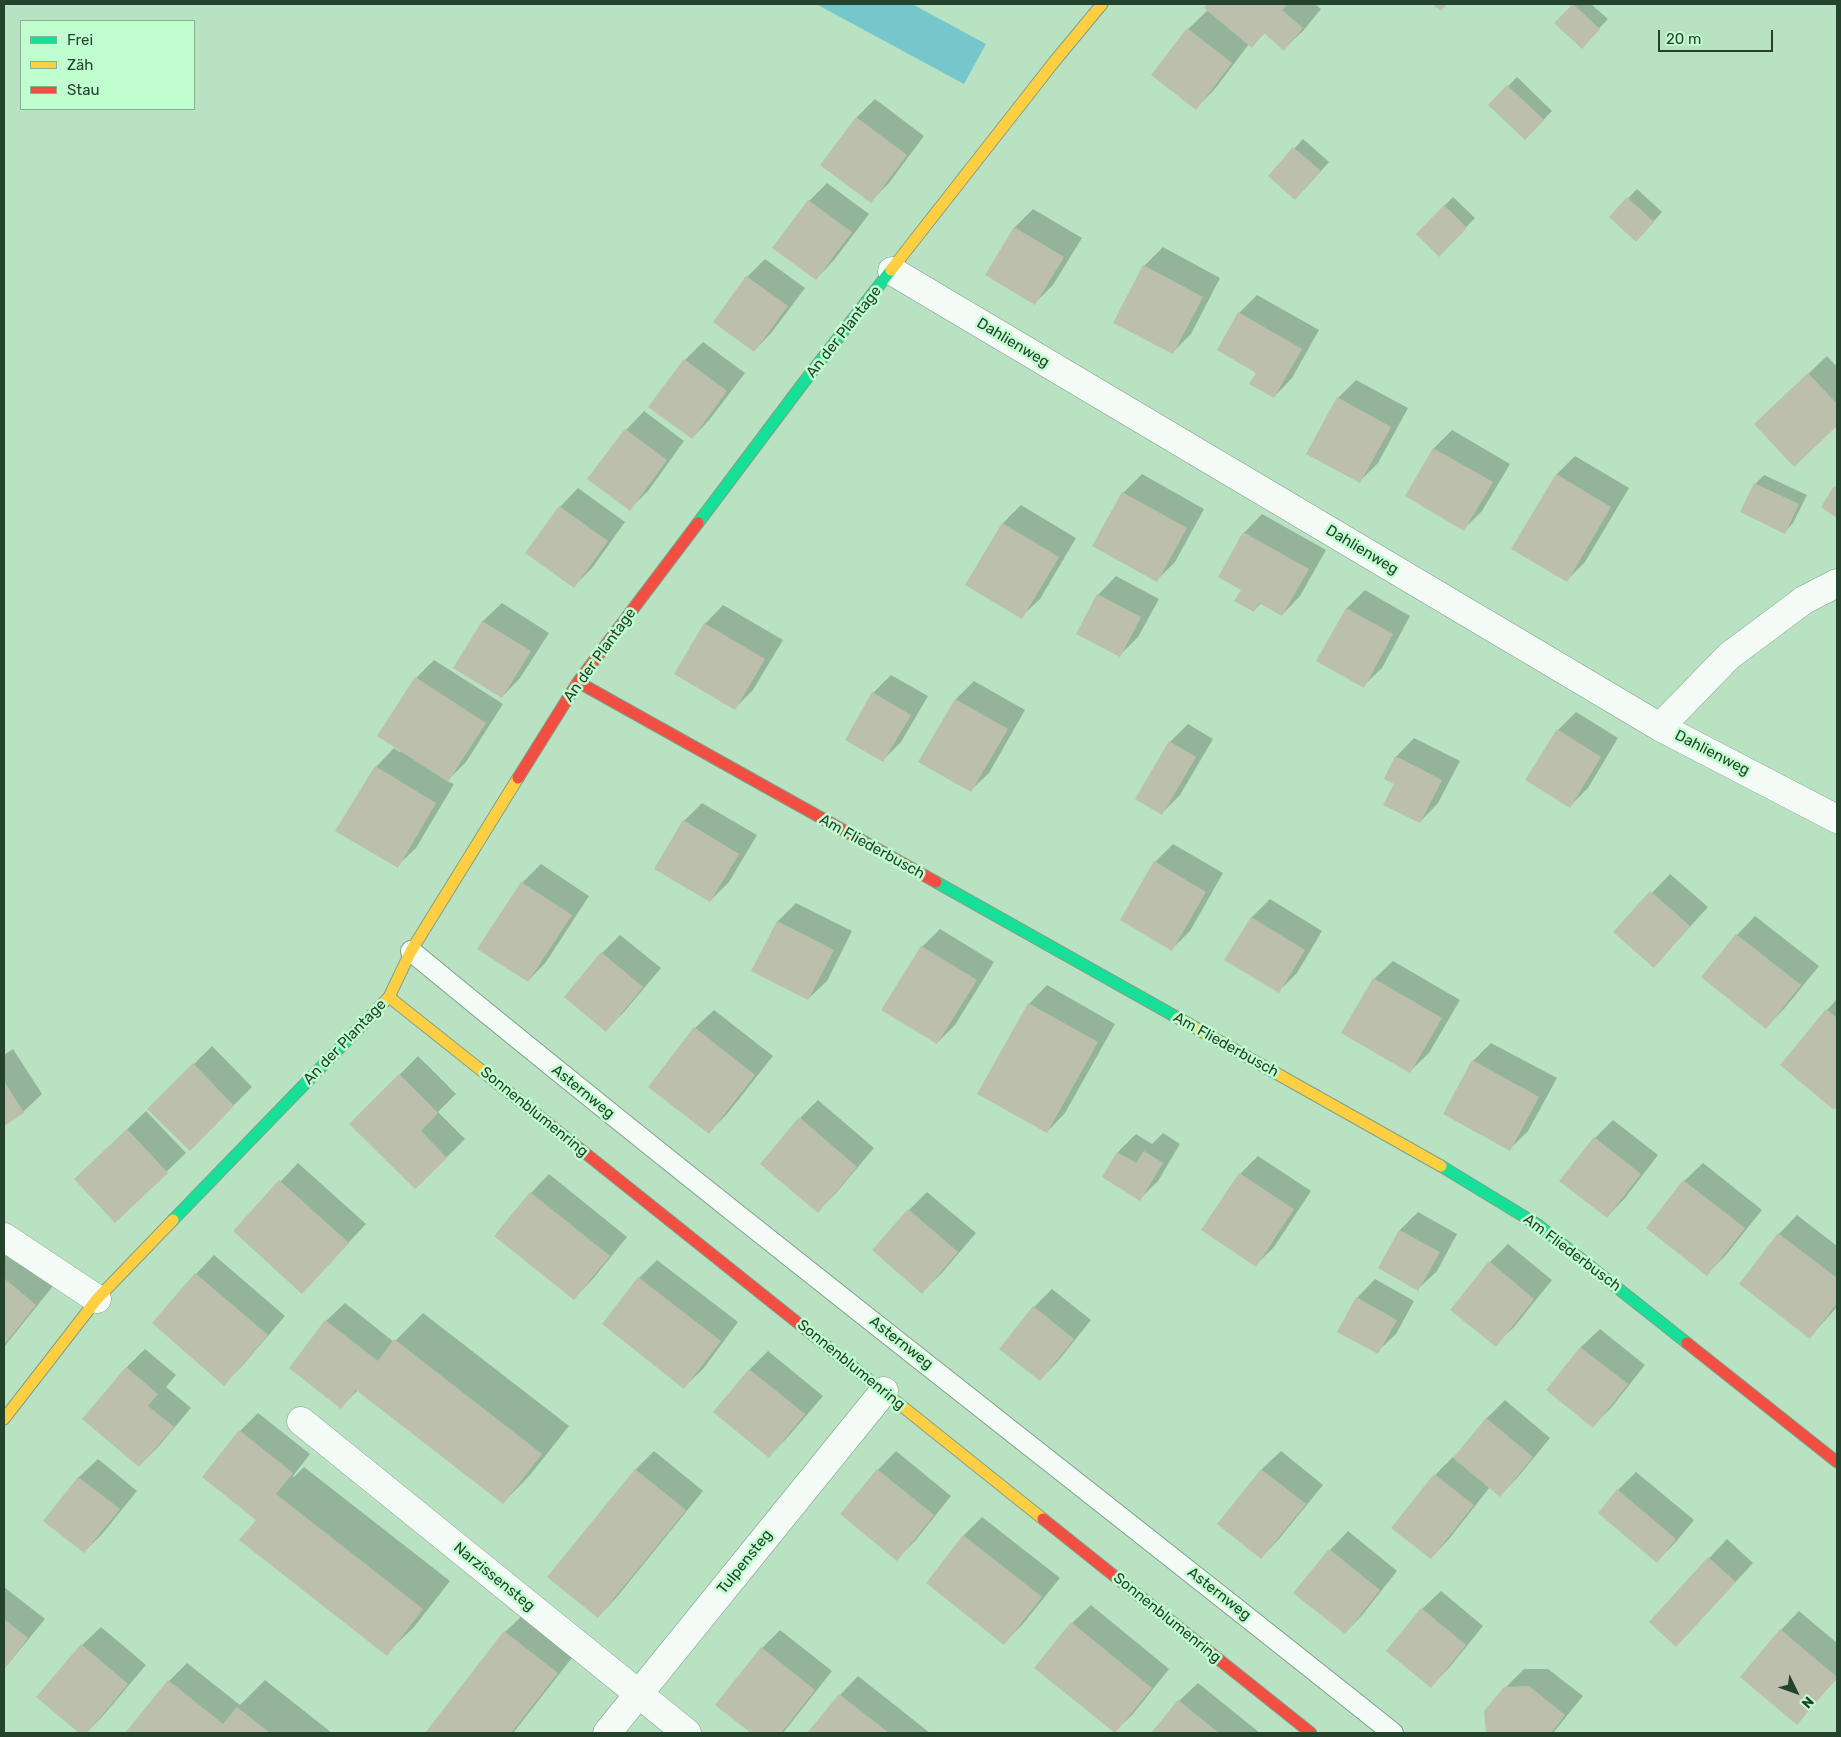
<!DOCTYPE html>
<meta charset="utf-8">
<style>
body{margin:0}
#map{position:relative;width:1841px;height:1737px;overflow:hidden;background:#b8e2c2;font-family:Rubik,sans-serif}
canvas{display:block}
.frame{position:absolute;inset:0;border:5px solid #24432c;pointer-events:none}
.legend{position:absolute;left:20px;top:20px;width:175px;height:90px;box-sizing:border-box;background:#c0fdcf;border:1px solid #82b38e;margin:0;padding:6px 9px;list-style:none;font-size:15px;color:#24432c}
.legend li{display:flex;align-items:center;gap:10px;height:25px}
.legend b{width:25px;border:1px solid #82b38e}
.north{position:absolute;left:1771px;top:1667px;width:50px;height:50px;-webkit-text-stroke:4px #c0fdcf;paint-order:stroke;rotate:132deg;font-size:14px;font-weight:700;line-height:20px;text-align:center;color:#24432c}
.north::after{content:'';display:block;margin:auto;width:18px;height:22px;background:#24432c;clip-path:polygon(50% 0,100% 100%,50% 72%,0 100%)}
.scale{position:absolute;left:1658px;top:30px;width:115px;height:22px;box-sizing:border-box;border:2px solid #24432c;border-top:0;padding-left:6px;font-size:15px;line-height:18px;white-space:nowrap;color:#24432c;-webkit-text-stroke:4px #c0fdcf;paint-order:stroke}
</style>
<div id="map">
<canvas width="1841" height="1737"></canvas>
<div class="frame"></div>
<ul class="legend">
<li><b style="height:6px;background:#16e098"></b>Frei</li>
<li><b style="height:6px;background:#ffcf43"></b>Zäh</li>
<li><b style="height:6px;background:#f24e42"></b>Stau</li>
</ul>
<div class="north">N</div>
<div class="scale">20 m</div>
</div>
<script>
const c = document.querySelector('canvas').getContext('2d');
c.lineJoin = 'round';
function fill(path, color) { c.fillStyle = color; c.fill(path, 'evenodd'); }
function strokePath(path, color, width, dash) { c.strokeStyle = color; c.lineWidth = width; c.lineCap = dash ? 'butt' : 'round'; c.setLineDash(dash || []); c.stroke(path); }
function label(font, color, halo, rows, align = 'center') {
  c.font = font + ' Rubik,sans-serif'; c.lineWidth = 5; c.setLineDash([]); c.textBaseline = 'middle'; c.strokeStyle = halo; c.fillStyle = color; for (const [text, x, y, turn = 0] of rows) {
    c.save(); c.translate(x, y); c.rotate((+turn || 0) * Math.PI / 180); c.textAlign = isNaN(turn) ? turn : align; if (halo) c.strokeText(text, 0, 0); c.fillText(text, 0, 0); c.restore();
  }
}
const water = new Path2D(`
 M816,4H912L986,44L964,84Z`);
const shadow = new Path2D(`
 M1209,4H1315L1321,9L1303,31L1284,49L1265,33L1251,46L1249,44L1214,90L1196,108L1188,29L1208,10L1205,8Z
 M1575,4H1591L1608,19L1590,38L1556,23Z
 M1517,77L1552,111L1525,139L1490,105Z
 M875,99L924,136L889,183L871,201L822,165L857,117Z
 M1303,139L1329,162L1304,190L1270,176Z
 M827,183L869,214L834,260L816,279L809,201Z
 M1637,189L1662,212L1645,231L1610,217Z
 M1453,197L1475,218L1439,255L1417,234Z
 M1033,209L1082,238L1053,285L1035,303L987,274L1015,227Z
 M1163,247L1220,278L1191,334L1172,353L1115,322L1144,266Z
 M765,259L805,288L772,332L754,351L747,277Z
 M1257,295L1319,330L1292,378L1274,397L1258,372L1239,313Z
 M703,342L745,373L710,419L692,438L685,360Z
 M1827,356L1837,367V424L1794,465L1774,406Z
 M1356,380L1408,408L1378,463L1360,481L1338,398Z
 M644,411L684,441L648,491L630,509L626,430Z
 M1452,430L1510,464L1482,511L1464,529L1407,496L1434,448Z
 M1575,456L1629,488L1585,562L1567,580L1513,548L1557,474Z
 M1142,474L1204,509L1175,562L1157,580L1094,546L1123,493Z
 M1764,475L1807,495L1793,523L1785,532L1755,484Z
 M578,488L625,522L592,568L574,586L560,507Z
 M1021,505L1076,538L1040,599L1021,617L967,585L1003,523Z
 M1262,514L1326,550L1300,596L1282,615L1261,603L1254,611L1243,590L1244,533Z
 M1116,576L1159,599L1138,637L1120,655L1098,595Z
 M1365,590L1410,616L1382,668L1363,686L1318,660L1347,608Z
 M502,603L549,633L520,678L502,697L455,667L483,621Z
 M723,605L783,640L753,690L735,708L705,624Z
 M434,660L503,704L466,762L447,781L454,784L416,848L397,866L376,767L394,748L400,752L401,750L416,678Z
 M891,675L928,696L901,742L883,760L873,693Z
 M974,681L1025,710L989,773L970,791L920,762L956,699Z
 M1576,712L1618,738L1588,788L1570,806L1558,730Z
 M1188,724L1213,739L1180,795L1162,813L1170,742Z
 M1414,738L1460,761L1438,803L1420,822L1396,784V757Z
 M702,803L757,835L729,882L710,901L684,821Z
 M1173,844L1223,873L1190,931L1172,949L1155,862Z
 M541,864L589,896L546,962L528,981L479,949L522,883Z
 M1670,874L1708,907L1654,966L1615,932Z
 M1270,899L1322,931L1297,973L1278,992L1226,960L1252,917Z
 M796,903L852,931L827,981L808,999L753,971L778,921Z
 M1755,916L1819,966L1784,1009L1766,1027L1737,935Z
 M940,929L994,962L955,1025L937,1043L922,947Z
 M620,935L661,968L624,1012L606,1030L602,953Z
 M1393,961L1460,1000L1429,1053L1410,1071L1374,979Z
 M1047,985L1115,1024L1065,1113L1047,1132L1029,1004Z
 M1837,999V1105L1834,1108L1827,1010Z
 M714,1010L773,1056L727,1114L708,1133L695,1028Z
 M1491,1043L1557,1078L1528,1131L1510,1149L1473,1061Z
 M212,1046L252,1087L190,1149L149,1109Z
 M13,1049L42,1094L23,1112L4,1125V1055Z
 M418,1056L456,1094L438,1112L465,1139L416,1188L351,1124Z
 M818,1100L874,1148L836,1193L818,1211L800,1118Z
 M146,1111L186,1153L115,1221L94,1161Z
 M1613,1120L1658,1155L1625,1198L1607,1217L1595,1138Z
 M1163,1133L1180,1144L1158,1181L1140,1199L1104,1177L1118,1152L1136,1134L1152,1144Z
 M1258,1156L1311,1191L1274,1247L1256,1265L1240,1174Z
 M298,1163L366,1224L302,1292L234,1231Z
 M1703,1163L1762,1210L1725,1256L1707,1274L1684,1181Z
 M549,1174L627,1237L592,1280L574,1298L496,1236L531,1193Z
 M927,1192L976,1233L941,1274L922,1292L909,1210Z
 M1418,1212L1457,1234L1437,1271L1418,1289L1379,1267L1400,1230Z
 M1797,1215L1837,1246V1307L1810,1337L1779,1234Z
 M1508,1244L1552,1280L1514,1327L1495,1345L1490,1262Z
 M10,1250L53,1286L4,1347V1257Z
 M214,1255L285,1316L242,1366L224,1384L196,1274Z
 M657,1260L738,1322L703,1369L684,1387L639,1278Z
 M1375,1279L1414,1301L1396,1334L1377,1352L1357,1298Z
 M1052,1289L1091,1320L1058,1361L1040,1380L1034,1307Z
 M345,1303L394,1342L423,1313L569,1426L530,1475L503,1503L358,1390L341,1407L326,1321Z
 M1600,1329L1645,1365L1611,1408L1593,1426L1547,1390L1581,1347Z
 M145,1349L176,1375L166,1387L191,1408L158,1447L139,1466L84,1419L127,1367Z
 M768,1351L823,1396L787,1438L769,1456L715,1412L750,1369Z
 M1505,1400L1550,1438L1518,1477L1500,1496L1490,1487L1449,1539L1431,1558L1435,1475L1453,1457L1455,1458L1487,1418Z
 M258,1413L310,1454L293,1476L294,1477L304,1467L450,1581L414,1627L386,1654L257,1519L240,1431Z
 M654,1451L703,1491L616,1598L598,1617L549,1577L636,1469Z
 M896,1451L951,1496L915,1541L897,1559L842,1514L878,1470Z
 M1281,1451L1323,1485L1279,1539L1261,1558L1219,1523L1262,1469Z
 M98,1459L137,1491L103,1533L84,1552L45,1521L79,1477Z
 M1636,1472L1694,1520L1675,1543L1657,1561L1618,1490Z
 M982,1517L1060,1578L1022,1625L1004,1643L927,1583L964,1535Z
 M1348,1531L1397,1571L1363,1614L1345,1633L1295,1592L1330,1550Z
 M1727,1539L1753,1563L1694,1627L1650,1622Z
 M4,1587L45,1619L4,1669Z
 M1441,1591L1483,1626L1449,1668L1431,1686L1422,1609Z
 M1091,1605L1169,1669L1133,1714L1114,1732L1036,1667L1072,1623Z
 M1799,1611L1837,1643V1678L1797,1723L1742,1676L1781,1630Z
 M524,1614L575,1654L513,1733H426L505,1632Z
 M101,1627L146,1665L102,1717L86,1733H81L38,1697L82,1645Z
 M780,1630L832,1671L783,1733H753L717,1705L762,1648Z
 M187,1663L240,1705L265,1680L332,1733H127L169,1681Z
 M1524,1669H1548L1583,1696L1553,1733H1488L1505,1688Z
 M858,1676L930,1733H809L840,1695Z
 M1198,1683L1260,1733H1153L1179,1701Z`);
const building = new Path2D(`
 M1207,4H1288L1282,10L1303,28L1284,51L1264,33L1252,48L1204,8Z
 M1432,4H1447L1441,11Z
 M1573,4L1600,29L1582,49L1554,23Z
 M1187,28L1232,63L1196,110L1151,75Z
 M1507,85L1544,120L1525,140L1488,105Z
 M856,117L907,155L871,203L820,165Z
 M1293,147L1321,171L1295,200L1268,176Z
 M1627,197L1654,222L1636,242L1609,217Z
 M808,200L852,232L816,280L772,248Z
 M1444,205L1467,228L1439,257L1416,234Z
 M1014,227L1064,257L1035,305L985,275Z
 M1143,265L1203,297L1173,354L1113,323Z
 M746,276L788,306L754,352L713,322Z
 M1238,312L1302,349L1274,398L1249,384L1256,373L1217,350Z
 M684,359L727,391L692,439L648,407Z
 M1808,373L1837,404V426L1794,467L1754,424Z
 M1337,397L1391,427L1360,483L1306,454Z
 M625,429L667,460L630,511L587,479Z
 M1433,448L1493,482L1464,531L1405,496Z
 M1556,474L1611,507L1567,582L1511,549Z
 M1754,483L1799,504L1785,534L1740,512Z
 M1834,486L1837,488V518L1821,507Z
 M1122,492L1187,528L1157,582L1092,546Z
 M559,506L608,541L574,588L525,553Z
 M1002,523L1059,557L1022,619L965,585Z
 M1243,532L1309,569L1282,616L1259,603L1254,612L1234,601L1241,590L1218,577Z
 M1097,594L1141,617L1120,657L1076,634Z
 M1346,608L1393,634L1364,688L1316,661Z
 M482,621L531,651L502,698L453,668Z
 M704,623L765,659L735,710L674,674Z
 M415,677L486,723L448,782L377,736Z
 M872,692L911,715L883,762L845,740Z
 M955,699L1008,729L971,792L918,762Z
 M1557,729L1601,757L1570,808L1525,780Z
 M1169,741L1196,757L1162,815L1135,799Z
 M1395,756L1442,780L1420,823L1383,805L1394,784L1384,779Z
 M375,766L436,803L398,868L335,831Z
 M683,820L739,854L710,902L654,869Z
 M1154,861L1206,892L1172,951L1120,920Z
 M521,882L572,915L528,982L477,949Z
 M1650,891L1690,926L1654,968L1613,932Z
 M1251,917L1305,950L1279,993L1224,960Z
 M777,921L834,950L808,1000L751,971Z
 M1736,934L1801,985L1766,1029L1701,977Z
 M921,946L977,980L937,1044L881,1010Z
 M601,952L643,987L606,1032L564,997Z
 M1373,978L1442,1018L1410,1073L1341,1033Z
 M1028,1003L1098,1042L1047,1133L977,1094Z
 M1826,1009L1837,1018V1106L1834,1110L1780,1065Z
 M694,1027L755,1075L709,1134L648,1087Z
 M1472,1060L1539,1097L1510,1151L1443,1114Z
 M193,1063L234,1106L190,1151L147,1109Z
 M399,1074L438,1113L421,1131L447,1158L415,1189L349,1124Z
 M4,1081L24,1113L4,1126Z
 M799,1117L857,1167L818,1213L760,1164Z
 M127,1129L168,1173L115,1223L74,1179Z
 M1594,1137L1641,1174L1607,1218L1559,1181Z
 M1144,1151L1163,1163L1140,1201L1102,1177L1117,1152L1136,1163Z
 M1239,1173L1294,1209L1256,1267L1201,1230Z
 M279,1180L349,1243L302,1294L233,1231Z
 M1683,1180L1745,1228L1707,1276L1646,1228Z
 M530,1192L610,1256L574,1300L494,1236Z
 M908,1209L958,1252L922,1294L872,1250Z
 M1399,1230L1440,1252L1418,1291L1378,1268Z
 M1778,1233L1837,1278V1303L1810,1339L1739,1284Z
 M1489,1261L1534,1299L1496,1347L1450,1310Z
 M195,1273L268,1335L224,1386L152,1323Z
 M638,1277L721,1341L684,1389L602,1324Z
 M4,1278L36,1305L4,1345Z
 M1356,1297L1397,1320L1378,1354L1337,1332Z
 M1033,1306L1074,1339L1040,1381L999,1349Z
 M325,1320L378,1361L394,1339L542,1454L503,1504L356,1390L341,1409L289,1368Z
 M1580,1347L1628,1384L1593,1428L1546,1390Z
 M126,1367L158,1394L148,1406L174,1427L139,1467L82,1419Z
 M749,1369L805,1414L769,1458L713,1412Z
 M1486,1418L1533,1457L1500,1497L1453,1458Z
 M239,1430L293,1473L276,1494L423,1609L387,1656L239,1540L256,1520L202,1477Z
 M635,1469L686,1510L598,1618L547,1577Z
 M877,1469L934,1515L897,1561L840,1514Z
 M1261,1469L1306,1504L1261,1559L1217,1524Z
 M1434,1474L1474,1505L1431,1559L1391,1528Z
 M78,1477L120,1509L84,1553L43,1521Z
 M1617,1489L1676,1539L1657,1563L1598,1513Z
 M963,1535L1042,1597L1004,1645L926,1583Z
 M1329,1549L1380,1590L1345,1634L1293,1593Z
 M1708,1557L1736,1582L1676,1647L1649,1622Z
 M1421,1608L1466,1645L1431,1688L1386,1651Z
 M4,1619L28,1638L4,1669Z
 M1071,1622L1152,1688L1115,1733L1034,1668Z
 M1780,1629L1837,1677L1797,1725L1740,1677Z
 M504,1631L558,1673L511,1733H425Z
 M81,1644L128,1684L87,1733H79L36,1697Z
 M761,1647L815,1690L781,1733H751L715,1705Z
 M168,1680L223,1724L237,1707L270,1733H125Z
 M1529,1686L1565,1715L1551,1733H1486L1484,1711L1504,1687Z
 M839,1694L889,1733H807Z
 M1178,1700L1219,1733H1151Z`);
const lane = new Path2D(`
 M411,951C734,1217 1066,1472 1393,1733`);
const street = new Path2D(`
 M892,271L1660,727L1837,819
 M1660,727L1729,656L1804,600L1837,583
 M4,1237L97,1299
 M301,1421L687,1733
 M607,1733L884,1391`);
const fast = new Path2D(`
 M698,523L804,382L891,270
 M936,882L1178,1018
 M1441,1166L1538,1225L1687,1343
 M173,1220L361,1026`);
const slow = new Path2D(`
 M891,270L1054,62L1102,4
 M389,997L545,1121
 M1178,1018L1441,1166
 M361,1026L389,997L411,951L518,778
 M853,1367L1043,1519
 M4,1419L97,1299L173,1220`);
const jam = new Path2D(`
 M578,682L936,882
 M518,778L578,682L698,523
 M545,1121L853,1367
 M1687,1343L1837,1462
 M1043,1519L1311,1733`);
const streetNames = [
 ["An der Plantage",844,332,-52],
 ["Dahlienweg",1013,343,31],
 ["Dahlienweg",1362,550,31],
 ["An der Plantage",600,655,-54],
 ["Dahlienweg",1712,753,27],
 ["Am Fliederbusch",872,847,29],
 ["An der Plantage",345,1042,-46],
 ["Am Fliederbusch",1226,1045,29],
 ["Asternweg",583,1092,39],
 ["Sonnenblumenring",534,1112,39],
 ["Am Fliederbusch",1572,1253,37],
 ["Asternweg",901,1343,38],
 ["Sonnenblumenring",851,1365,39],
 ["Tulpensteg",745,1562,-51],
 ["Narzissensteg",494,1577,39],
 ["Asternweg",1219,1594,38],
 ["Sonnenblumenring",1167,1618,39]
];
fill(water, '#76c7cb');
fill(shadow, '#0003');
fill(building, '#bdbfad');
strokePath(lane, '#7fa189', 22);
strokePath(street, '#7fa189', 29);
strokePath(fast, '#7fa189', 13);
strokePath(slow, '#7fa189', 13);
strokePath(jam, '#7fa189', 13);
strokePath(lane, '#f4fbf6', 20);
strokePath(street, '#f4fbf6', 28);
strokePath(fast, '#16e098', 11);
strokePath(slow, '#ffcf43', 11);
strokePath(jam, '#f24e42', 11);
label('15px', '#24432c', '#c0fdcf', streetNames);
</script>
